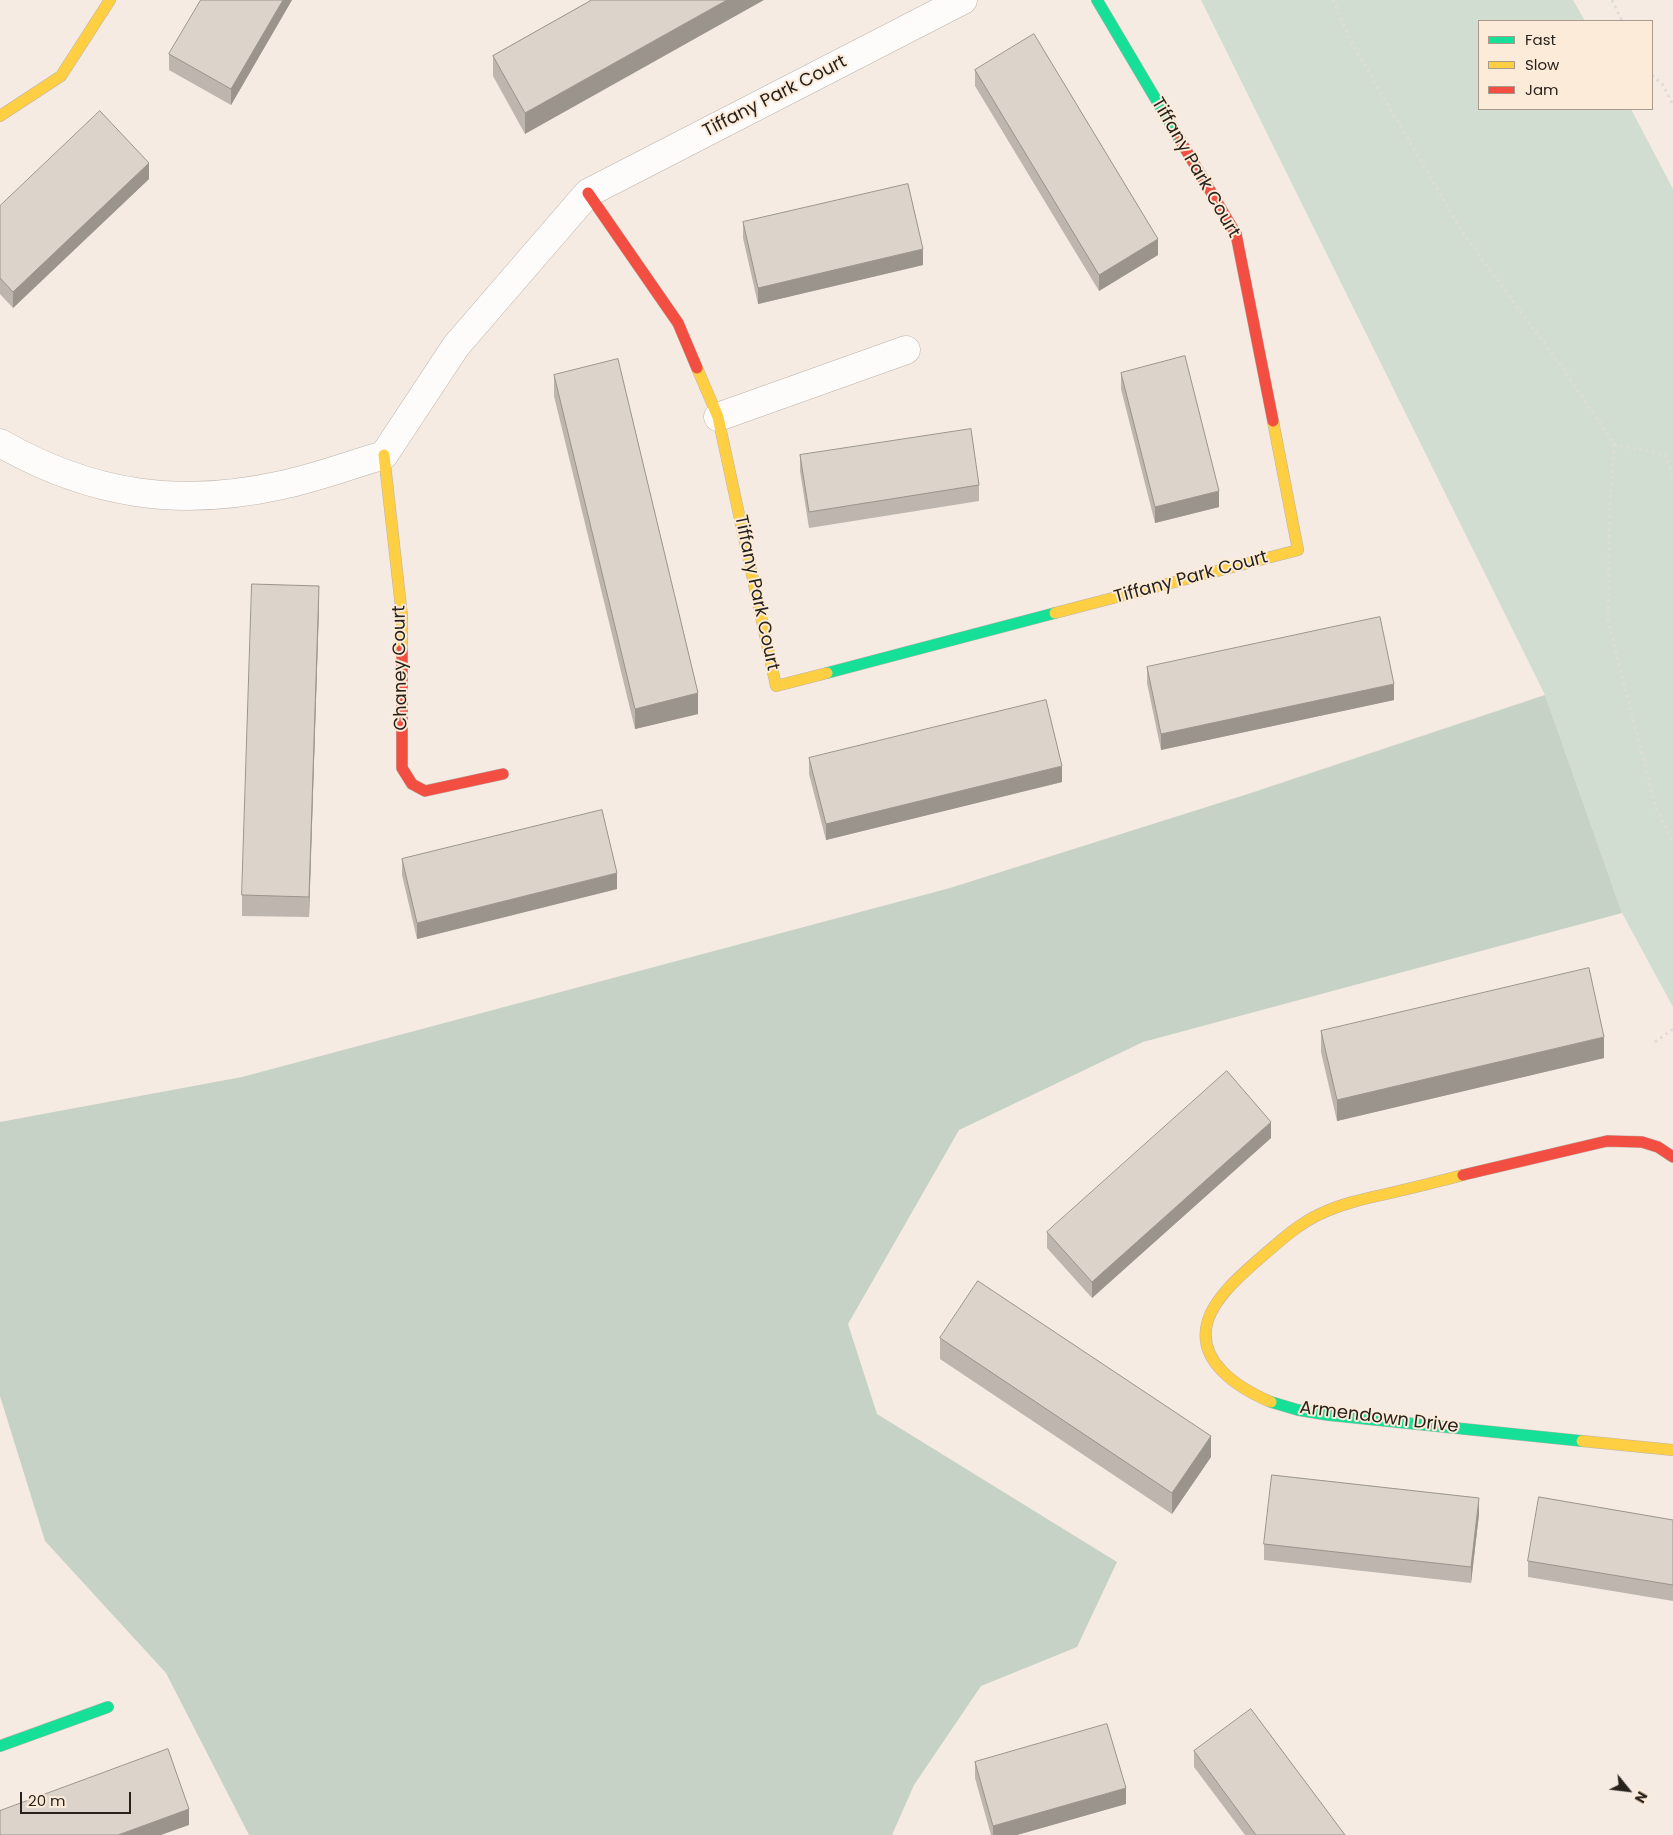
<!DOCTYPE html>
<style>
body{margin:0}
#map{position:relative;width:1673px;height:1835px;overflow:hidden;background:#f5ebe2;font-family:Poppins,sans-serif}
canvas{display:block}
.legend{position:absolute;left:1478px;top:20px;width:175px;height:90px;box-sizing:border-box;background:#fdebda;border:1px solid #a89b8e;margin:0;padding:6px 9px;list-style:none;font-size:15px;color:#28221c}
.legend li{display:flex;align-items:center;gap:10px;height:25px}
.legend b{width:25px;border:1px solid #a89b8e}
.north{position:absolute;left:1603px;top:1765px;width:50px;height:50px;-webkit-text-stroke:4px #fdebda;paint-order:stroke;rotate:119deg;font-size:14px;font-weight:700;line-height:20px;text-align:center;color:#28221c}
.north::after{content:'';display:block;margin:auto;width:18px;height:22px;background:#28221c;clip-path:polygon(50% 0,100% 100%,50% 72%,0 100%)}
.scale{position:absolute;left:20px;top:1792px;width:111px;height:22px;box-sizing:border-box;border:2px solid #28221c;border-top:0;padding-left:6px;font-size:15px;line-height:18px;white-space:nowrap;color:#28221c;-webkit-text-stroke:4px #fdebda;paint-order:stroke}
</style>
<div id="map">
<canvas width="1673" height="1835"></canvas>
<ul class="legend">
<li><b style="height:6px;background:#16e098"></b>Fast</li>
<li><b style="height:6px;background:#ffcf43"></b>Slow</li>
<li><b style="height:6px;background:#f24e42"></b>Jam</li>
</ul>
<div class="north">N</div>
<div class="scale">20 m</div>
</div>
<script>
const c = document.querySelector('canvas').getContext('2d');
c.lineJoin = 'round';
function fill(path, color) { c.fillStyle = color; c.fill(path, 'evenodd'); }
function strokePath(path, color, width, dash) { c.strokeStyle = color; c.lineWidth = width; c.lineCap = dash ? 'butt' : 'round'; c.setLineDash(dash || []); c.stroke(path); }
function label(font, color, halo, rows, align = 'center') {
  c.font = font + ' Poppins,sans-serif'; c.lineWidth = 4; c.setLineDash([]); c.textBaseline = 'middle'; c.strokeStyle = halo; c.fillStyle = color; for (const [text, x, y, turn = 0] of rows) {
    c.save(); c.translate(x, y); c.rotate((+turn || 0) * Math.PI / 180); c.textAlign = isNaN(turn) ? turn : align; if (halo) c.strokeText(text, 0, 0); c.fillText(text, 0, 0); c.restore();
  }
}
const green = new Path2D(`
 M1201,0H1573L1585,21H1479V109H1631L1673,189V1007L1622,913L1545,695Z`);
const forest = new Path2D(`
 M1545,695L1622,913L1143,1042L959,1130L848,1324L877,1414L1117,1562L1077,1647L981,1686L914,1785L892,1835H249L166,1673L45,1541L0,1396V1122L242,1077L950,888L1251,793Z`);
const path = new Path2D(`
 M1333,0L1351,42L1463,233L1563,369L1614,444L1665,455L1673,478
 M1612,0L1622,21
 M1652,75L1663,85L1673,105
 M1614,444L1610,504L1608,622L1656,808L1673,842
 M1655,1042L1673,1029`);
const street = new Path2D(`
 M718,417L906,350
 M0,443C91,495 179,508 282,485C316,478 350,465 384,455L456,346L588,193L963,0`);
const fast = new Path2D(`
 M1097,0L1180,140
 M827,673L1055,613
 M1271,1402L1298,1410L1328,1415L1582,1441
 M0,1746L108,1707`);
const slow = new Path2D(`
 M0,116L61,76L110,0
 M697,368L718,417L776,686L827,673
 M384,455L402,616V650
 M1055,613L1298,550L1273,421
 M1271,1402C1238,1388 1195,1361 1208,1320C1216,1296 1241,1275 1259,1259C1278,1243 1298,1224 1320,1214C1341,1204 1363,1199 1386,1194C1412,1188 1437,1182 1463,1175
 M1582,1441L1673,1450`);
const jam = new Path2D(`
 M1180,140L1236,234L1273,421
 M588,193L678,323L697,368
 M402,650V768L412,784L425,791L503,774
 M1463,1175L1607,1141L1642,1142L1658,1147L1673,1157`);
const wall = new Path2D(`
 M292,0L231,105L169,70V54Z
 M592,0L525,134L493,76V56Z
 M975,70L1158,255L1099,291L975,86Z
 M149,179L13,308L0,294V206Z
 M743,222L923,265L758,304L743,238Z
 M1121,373L1219,507L1155,523L1121,389Z
 M554,375L698,714L635,729L554,396Z
 M800,455L979,485V501L809,528L800,471Z
 M319,606L309,917L242,916V895Z
 M1147,667L1394,700L1161,750L1147,683Z
 M809,758L1062,782L826,840L809,774Z
 M402,859L617,889L417,939L402,875Z
 M1321,1031L1604,1058L1337,1121L1321,1052Z
 M1271,1138L1092,1298L1047,1248V1232Z
 M940,1338L1211,1457L1172,1514L940,1359Z
 M1479,1514L1471,1583L1264,1560V1544Z
 M1673,1520V1601L1528,1577V1561Z
 M1194,1751L1345,1835H1245L1194,1767Z
 M975,1762L1126,1804L1017,1835H991L975,1778Z`);
const shadedWall = new Path2D(`
 M283,0H292L231,105V89Z
 M727,0H764L525,134V113Z
 M149,163V179L13,308V292Z
 M1158,239V255L1099,291V275Z
 M923,249V265L758,304V288Z
 M1219,491V507L1155,523V507Z
 M319,586V606L309,917V897Z
 M1394,684V700L1161,750V734Z
 M698,693V714L635,729V709Z
 M1062,766V782L826,840V824Z
 M617,873V889L417,939V923Z
 M1604,1037V1058L1337,1121V1100Z
 M1271,1122V1138L1092,1298V1282Z
 M1211,1436V1457L1172,1514V1493Z
 M1479,1498V1514L1471,1583V1567Z
 M1126,1788V1804L1017,1835H993V1826Z
 M189,1809V1825L161,1835H118Z`);
const building = new Path2D(`
 M201,0H283L231,89L169,54Z
 M592,0H727L525,113L493,56Z
 M1034,34L1158,239L1099,275L975,70Z
 M100,111L149,163L13,292L0,278V206Z
 M908,184L923,249L758,288L743,222Z
 M1185,356L1219,491L1155,507L1121,373Z
 M618,359L698,693L635,709L554,375Z
 M971,429L979,485L809,512L800,455Z
 M252,584L319,586L309,897L242,895Z
 M1380,617L1394,684L1161,734L1147,667Z
 M1046,700L1062,766L826,824L809,758Z
 M602,810L617,873L417,923L402,859Z
 M1589,968L1604,1037L1337,1100L1321,1031Z
 M1227,1071L1271,1122L1092,1282L1047,1232Z
 M978,1281L1211,1436L1172,1493L940,1338Z
 M1272,1475L1479,1498L1471,1567L1264,1544Z
 M1539,1497L1673,1520V1585L1528,1561Z
 M1251,1709L1345,1835H1256L1194,1751Z
 M1107,1724L1126,1788L993,1826L975,1762Z
 M168,1749L189,1809L118,1835H0V1811Z`);
const streetNames = [
 ["Tiffany Park Court",775,97,-27],
 ["Tiffany Park Court",1195,168,60],
 ["Tiffany Park Court",1191,578,-15],
 ["Tiffany Park Court",756,593,78],
 ["Chaney Court",401,668,-91],
 ["Armendown Drive",1379,1418,7]
];
fill(green, '#d2ddd2');
fill(forest, '#c5d2c5');
strokePath(street, '#bab2aa', 29);
strokePath(fast, '#bab2aa', 12);
strokePath(slow, '#bab2aa', 12);
strokePath(jam, '#bab2aa', 12);
strokePath(path, '#dedcd9', 3, [2.5, 4]);
strokePath(street, '#fefcfb', 28);
strokePath(fast, '#16e098', 11);
strokePath(slow, '#ffcf43', 11);
strokePath(jam, '#f24e42', 11);
fill(wall, '#bdb5ae');
fill(shadedWall, '#9a948d');
fill(building, '#dcd3ca');
strokePath(building, '#9a948d', 1);
label('18px', '#28221c', '#fdebda', streetNames);
</script>
